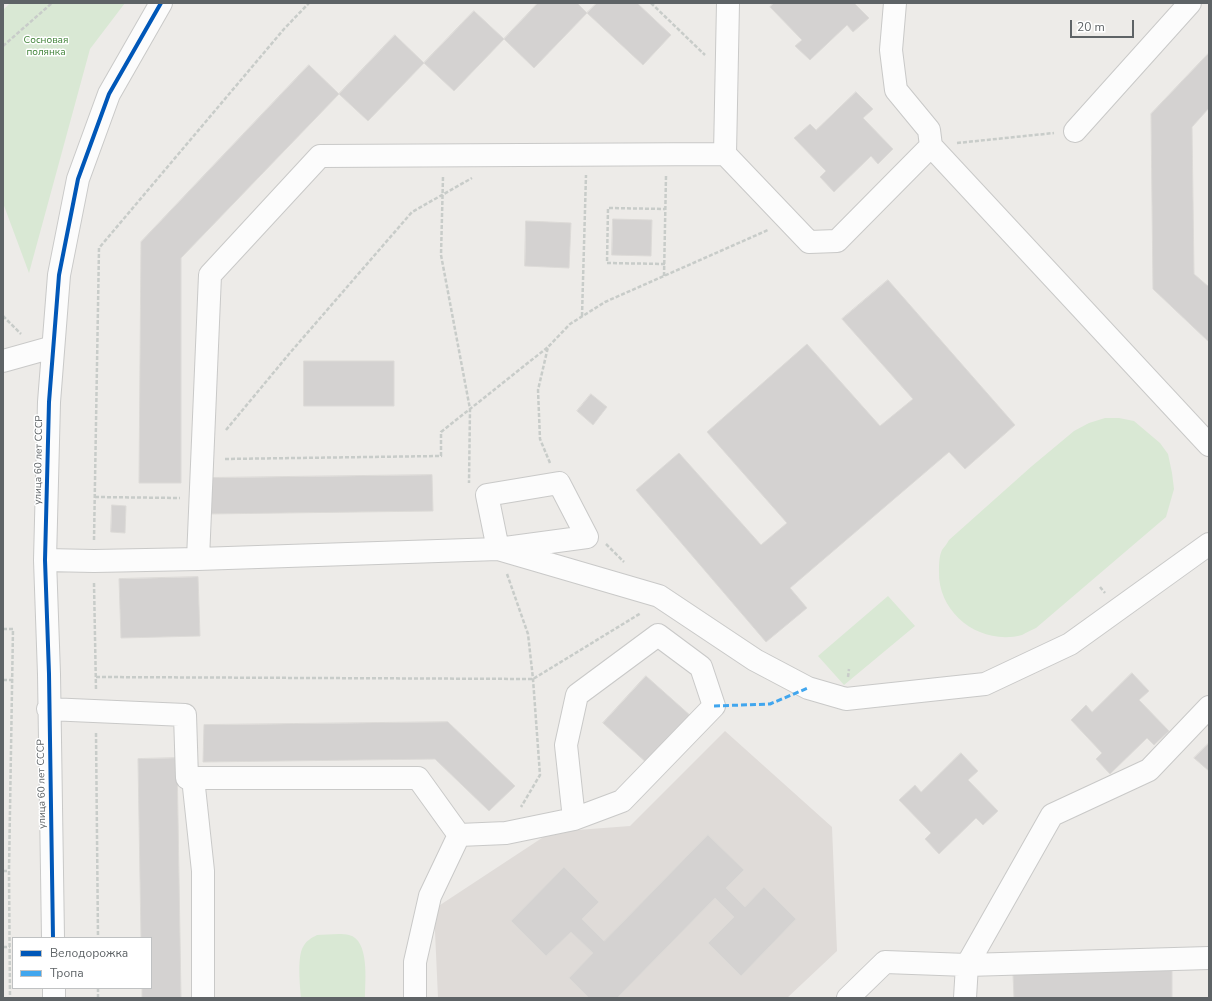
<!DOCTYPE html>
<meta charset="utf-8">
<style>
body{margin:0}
#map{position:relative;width:1212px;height:1001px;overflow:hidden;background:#edebe8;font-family:"Nunito Sans",sans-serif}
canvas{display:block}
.frame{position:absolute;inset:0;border:4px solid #5e6366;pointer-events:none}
.legend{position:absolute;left:12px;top:937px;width:140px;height:52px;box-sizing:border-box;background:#fff;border:1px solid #bfc1c2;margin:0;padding:5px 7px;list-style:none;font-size:12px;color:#5e6366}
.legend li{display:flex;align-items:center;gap:8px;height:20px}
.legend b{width:20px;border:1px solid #bfc1c2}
.scale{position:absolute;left:1070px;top:20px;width:64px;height:18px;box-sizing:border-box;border:2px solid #5e6366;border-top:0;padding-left:5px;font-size:12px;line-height:14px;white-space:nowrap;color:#5e6366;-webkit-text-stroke:3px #fff;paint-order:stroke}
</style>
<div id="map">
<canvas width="1212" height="1001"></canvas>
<div class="frame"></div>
<ul class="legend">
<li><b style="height:5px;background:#0057b8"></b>Велодорожка</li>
<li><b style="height:5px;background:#41a6ee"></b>Тропа</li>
</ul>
<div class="scale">20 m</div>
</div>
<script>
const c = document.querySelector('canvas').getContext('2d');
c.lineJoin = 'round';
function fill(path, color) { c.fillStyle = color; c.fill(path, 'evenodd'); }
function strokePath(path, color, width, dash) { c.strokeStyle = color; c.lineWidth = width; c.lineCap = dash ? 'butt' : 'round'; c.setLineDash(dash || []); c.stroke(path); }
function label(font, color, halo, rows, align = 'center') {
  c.font = font + ' "Nunito Sans",sans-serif'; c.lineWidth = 3; c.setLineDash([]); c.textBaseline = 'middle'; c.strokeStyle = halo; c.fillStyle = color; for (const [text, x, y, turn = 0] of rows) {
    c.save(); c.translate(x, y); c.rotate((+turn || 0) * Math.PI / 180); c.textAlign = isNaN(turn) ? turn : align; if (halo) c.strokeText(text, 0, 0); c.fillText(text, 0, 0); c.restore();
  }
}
const education = new Path2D(`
 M725,731L832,827L837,951L787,998H438L434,909L551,832L630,826Z`);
const green = new Path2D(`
 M10,3H125L90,49L29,273L3,203V10Z
 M1105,418H1119L1134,421L1160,443L1168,454L1172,473L1174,489L1166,517L1036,628C1031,630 1026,633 1022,635C981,646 938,614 939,572C939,565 939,556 942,550C944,547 947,544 949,540L1032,466L1074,431L1089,423Z
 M888,596L915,626L844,685L818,656Z
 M317,935C326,935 340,933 349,935C370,940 365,982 365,998H301C300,986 297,957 303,947C306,941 311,938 317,935Z`);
const building = new Path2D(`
 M538,3H577L587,13L534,68L504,39Z
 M597,3H637L671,35L643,65L587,13Z
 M774,3H854L869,18L853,32L847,25L810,60L795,46L802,40L770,7Z
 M474,11L504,39L454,91L424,63Z
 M395,35L424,63L368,121L339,94Z
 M1209,53V108L1192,127L1194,274L1209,287V342L1153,289L1151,114Z
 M309,65L339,94L181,258V483H139L141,242Z
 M856,92L873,109L863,118L893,149L878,164L871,156L834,192L820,177L826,171L794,138L810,124L816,130Z
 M613,219L652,220L651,256L612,255Z
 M526,221L571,223L569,268L525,266Z
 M888,280L1015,425L965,469L949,452L790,588L807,608L766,642L636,490L679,453L761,545L787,523L707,432L807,344L880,426L913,399L842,319Z
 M304,361H394V406H304Z
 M591,394L607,407L593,425L577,411Z
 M432,475L433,511L206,514V478Z
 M112,505L126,506L125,533L111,532Z
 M198,577L200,636L121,638L119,579Z
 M1132,673L1149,691L1139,700L1169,731L1154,745L1147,738L1110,774L1096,759L1102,753L1071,720L1086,705L1092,712Z
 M646,676L692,717L649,765L603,723Z
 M448,722L515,786L489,811L435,759L203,762L204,725Z
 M1209,743V771L1194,758Z
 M961,753L978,771L968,780L998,811L983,825L976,818L939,854L925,839L931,833L899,800L915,785L921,792Z
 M177,758L181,998H142V988H151V938H141L138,759Z
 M708,835L744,870L726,888L745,907L764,887L796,919L741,976L708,943L734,917L715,898L617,998H589L569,978L593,953L571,932L546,956L511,921L564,867L599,902L582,919L604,941Z
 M1172,970V998H1014L1013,974Z`);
const path = new Path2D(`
 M651,3L705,55
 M3,46L52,3
 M957,143L1054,133
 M443,177L441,255L470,409L469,483
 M665,264L607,263L608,208L665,209
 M664,276L666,176
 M3,316L21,334
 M582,316L586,175
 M226,430L289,354L412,212L472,178
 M225,459L441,456V432L548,347
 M550,463L540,439L538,390L548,347L570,324L605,302L768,230
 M95,497L180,498
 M94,540L99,248L284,29L309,3
 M606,544L624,562
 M507,574L528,634L533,679L540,775L521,807
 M94,583L96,690
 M1100,587L1105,593
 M3,629H13L9,871L10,998
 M96,677L533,679L641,613
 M848,677L849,669
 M3,680H13
 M96,733L98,938
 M3,871H9
 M3,947H10
 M98,988V998`);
const minor = new Path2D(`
 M728,3L725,154L809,242L837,241L931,146L929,130L896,90L891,50L895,3
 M1075,131L1190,3
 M931,146L1209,445
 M3,361L53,347
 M498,549L659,596L755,660L808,688L846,699L985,684L1070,644L1209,544
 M198,559L210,275L320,156L725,154
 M45,560L94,561L198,559L498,549L587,537L559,483L487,495L498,549
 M48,709L185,715L187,778H418L459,835L506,833L574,819L622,801L714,706L701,667L658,635L577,695L566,745L574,819
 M193,778L203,871V998
 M53,938L49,674L45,560L49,402L59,275L78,179L109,94L161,3
 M54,988V998
 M415,998V962L430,896L459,835
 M848,998L885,962L967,965L1209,958
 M965,998L967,965L1052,815L1149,770L1209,707`);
const quiet = new Path2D(`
 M714,706L770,704L808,688`);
const cycleway = new Path2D(`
 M53,938L49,674L45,560L49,402L59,275L78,179L109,94L161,3`);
const parkNames = [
 ["Сосновая",46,41],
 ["полянка",46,53]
];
const streetNames = [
 ["улица 60 лет СССР",39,460,-89],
 ["улица 60 лет СССР",42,784,-91]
];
fill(education, '#dfdbd8');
fill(green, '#d9e8d4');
fill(building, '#d4d2d1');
strokePath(building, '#dcdad7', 1);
strokePath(minor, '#c9c9c8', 24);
strokePath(path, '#c8ccc9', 2.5, [4, 2]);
strokePath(minor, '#fcfcfc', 22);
strokePath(quiet, '#41a6ee', 3, [6, 3]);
strokePath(cycleway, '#0057b8', 4);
label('10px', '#408338', '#fff', parkNames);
label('10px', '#5e6366', '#fff', streetNames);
</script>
